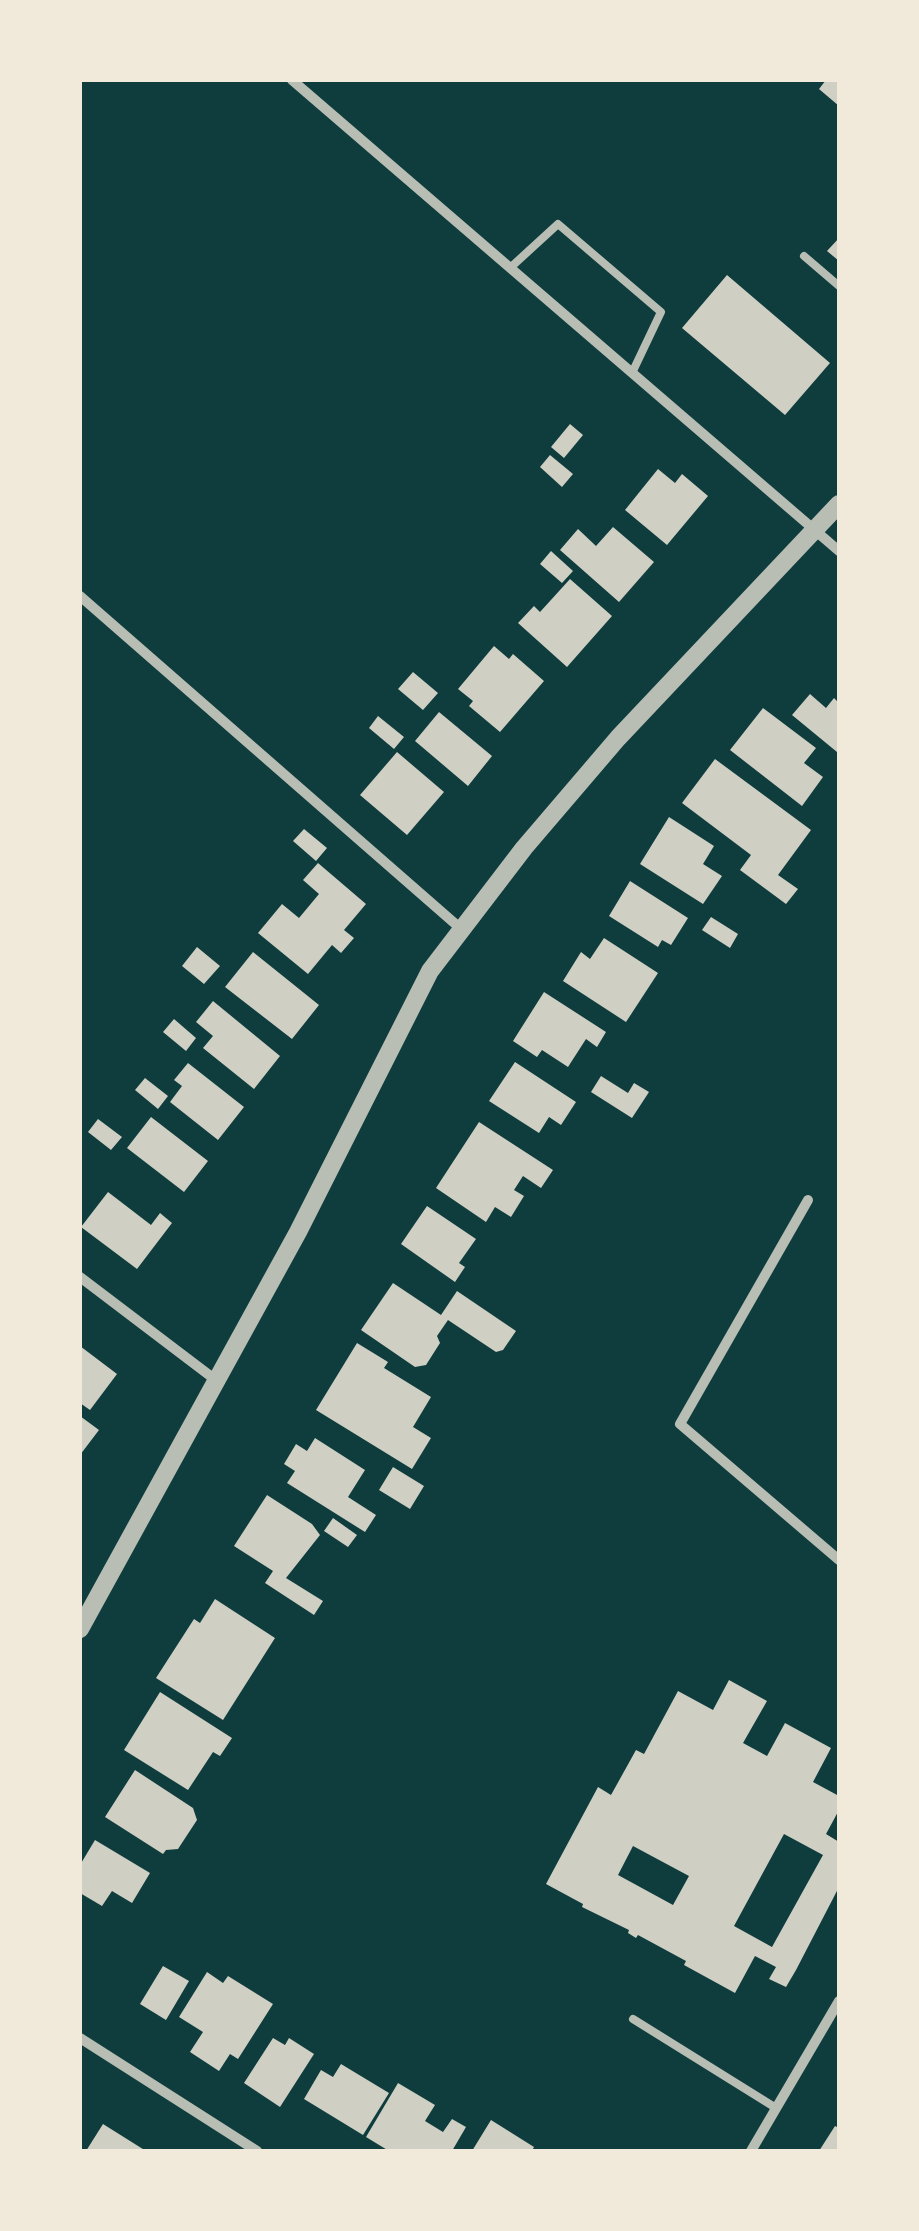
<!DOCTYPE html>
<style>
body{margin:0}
#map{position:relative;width:919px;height:2231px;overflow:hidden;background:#0f3d3e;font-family:Figtree,sans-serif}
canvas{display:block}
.frame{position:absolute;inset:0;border:82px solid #f1e9da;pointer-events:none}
</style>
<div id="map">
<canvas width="919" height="2231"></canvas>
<div class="frame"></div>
</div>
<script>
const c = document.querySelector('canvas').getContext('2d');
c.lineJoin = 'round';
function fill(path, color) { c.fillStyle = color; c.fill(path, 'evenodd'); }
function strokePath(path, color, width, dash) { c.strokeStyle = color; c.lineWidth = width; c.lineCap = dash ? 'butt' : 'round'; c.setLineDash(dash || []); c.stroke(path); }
const building = new Path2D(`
 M826,80H839V106L819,89Z
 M839,238V261L827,251Z
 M727,275L830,363L785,415L682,328Z
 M570,424L583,435L564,458L551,447Z
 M550,455L573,474L562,487L540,467Z
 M658,469L675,483L682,474L708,496L667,545L625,510Z
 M613,527L654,562L619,602L560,550L578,529L596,546Z
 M551,551L573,571L562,583L540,564Z
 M570,579L612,616L567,667L518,623L534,606L540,612Z
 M494,646L509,659L513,654L544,681L500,732L469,706L473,701L458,689Z
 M413,672L438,693L423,710L398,689Z
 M810,694L826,708L834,698L839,703L837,752L792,715Z
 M763,708L816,748L804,763L823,777L802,806L730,750Z
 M439,712L492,756L468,786L415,741Z
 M378,716L404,737L394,749L369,728Z
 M397,752L444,792L407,835L360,795Z
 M715,759L811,830L778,875L798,889L786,904L740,870L751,855L682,803Z
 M669,817L714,846L703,864L722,876L703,904L640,864Z
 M304,829L327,848L316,861L293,841Z
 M318,863L366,904L344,930L354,938L341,953L332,945L308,974L258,933L282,904L299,918L319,894L303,880Z
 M630,881L688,918L671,945L662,940L658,947L609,916Z
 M711,917L738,934L730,948L702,930Z
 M604,938L658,973L626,1022L563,981L581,952L590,959Z
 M197,947L220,966L204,984L182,966Z
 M253,952L319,1005L292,1039L225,987Z
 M544,992L606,1032L597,1047L586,1039L568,1067L542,1050L537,1057L513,1041Z
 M213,1001L280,1056L254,1089L203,1048L213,1036L196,1022Z
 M174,1019L196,1038L186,1051L163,1032Z
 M515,1062L576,1102L561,1125L549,1117L539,1133L489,1101Z
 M188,1063L244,1107L218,1140L170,1102L182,1086L174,1080Z
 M601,1076L628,1093L634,1083L649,1092L632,1118L591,1092Z
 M145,1078L168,1096L158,1109L135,1090Z
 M151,1117L208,1161L184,1192L127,1148Z
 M98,1119L122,1137L111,1150L88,1132Z
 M479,1122L553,1170L541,1188L523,1176L514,1190L524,1196L511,1217L495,1207L486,1222L436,1188Z
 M108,1192L151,1225L160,1213L172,1223L137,1269L81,1227Z
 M427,1206L476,1239L459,1263L465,1267L455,1282L401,1244Z
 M393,1283L441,1315L457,1291L516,1331L503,1350L496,1352L448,1320L437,1336L440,1343L426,1365L415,1367L361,1330Z
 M357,1343L388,1362L384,1368L431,1397L413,1427L431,1438L412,1469L316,1410Z
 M80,1346L117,1374L90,1410L80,1403Z
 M80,1416L99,1430L80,1455Z
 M315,1438L365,1470L348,1497L376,1515L365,1532L287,1483L295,1471L284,1464L296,1444L307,1451Z
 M393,1467L424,1486L410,1509L379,1490Z
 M267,1495L312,1524L320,1535L286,1578L323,1601L314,1615L265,1583L273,1571L234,1546Z
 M333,1518L357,1535L348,1547L324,1531Z
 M215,1599L275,1638L223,1720L156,1678L194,1619L200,1623Z
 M729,1680L767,1701L743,1743L767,1756L785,1723L831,1748L813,1782L839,1796V1810L826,1834L839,1842V1887L796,1970L786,1987L769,1979L776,1967L755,1956L735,1993L684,1965L686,1961L638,1935L636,1938L628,1933L629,1930L582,1907L583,1904L546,1884L598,1787L611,1795L636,1750L644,1754L678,1691L713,1710ZM784,1834L823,1855L772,1947L734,1926ZM633,1846L689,1876L673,1905L618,1875Z
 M160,1692L232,1738L220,1756L213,1752L188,1790L124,1750Z
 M135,1770L193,1808L197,1820L178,1849L166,1850L163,1854L105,1817Z
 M95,1840L150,1873L132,1903L112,1891L102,1906L80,1893V1865Z
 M163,1966L189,1981L166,2020L140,2004Z
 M207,1972L223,1983L228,1976L273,2004L238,2059L230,2054L219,2071L190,2052L203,2032L179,2017Z
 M273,2038L285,2045L289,2038L314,2054L280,2107L244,2083Z
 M341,2064L389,2093L363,2135L304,2099L321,2070L333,2077Z
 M398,2083L435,2105L425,2121L443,2132L452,2119L466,2127L452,2151H389L366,2137Z
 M491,2120L534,2147L532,2151H472Z
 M103,2124L146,2151H86Z
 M835,2126L839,2128V2151H819Z`);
const service = new Path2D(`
 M804,256L839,286
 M510,268L558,224L661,312L632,373
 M633,2019L776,2108`);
const minor = new Path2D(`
 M292,80L839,551
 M80,596L460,928
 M808,1200L680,1424L839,1560
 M80,1277L217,1381
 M80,2038L257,2151
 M751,2151L839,2001`);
const tertiary = new Path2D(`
 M80,1629L298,1232L430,971L524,848L618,738L839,504`);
fill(building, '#cfcfc3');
strokePath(service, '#b8beb3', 8);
strokePath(minor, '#b8beb3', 10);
strokePath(tertiary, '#b8beb3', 18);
</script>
